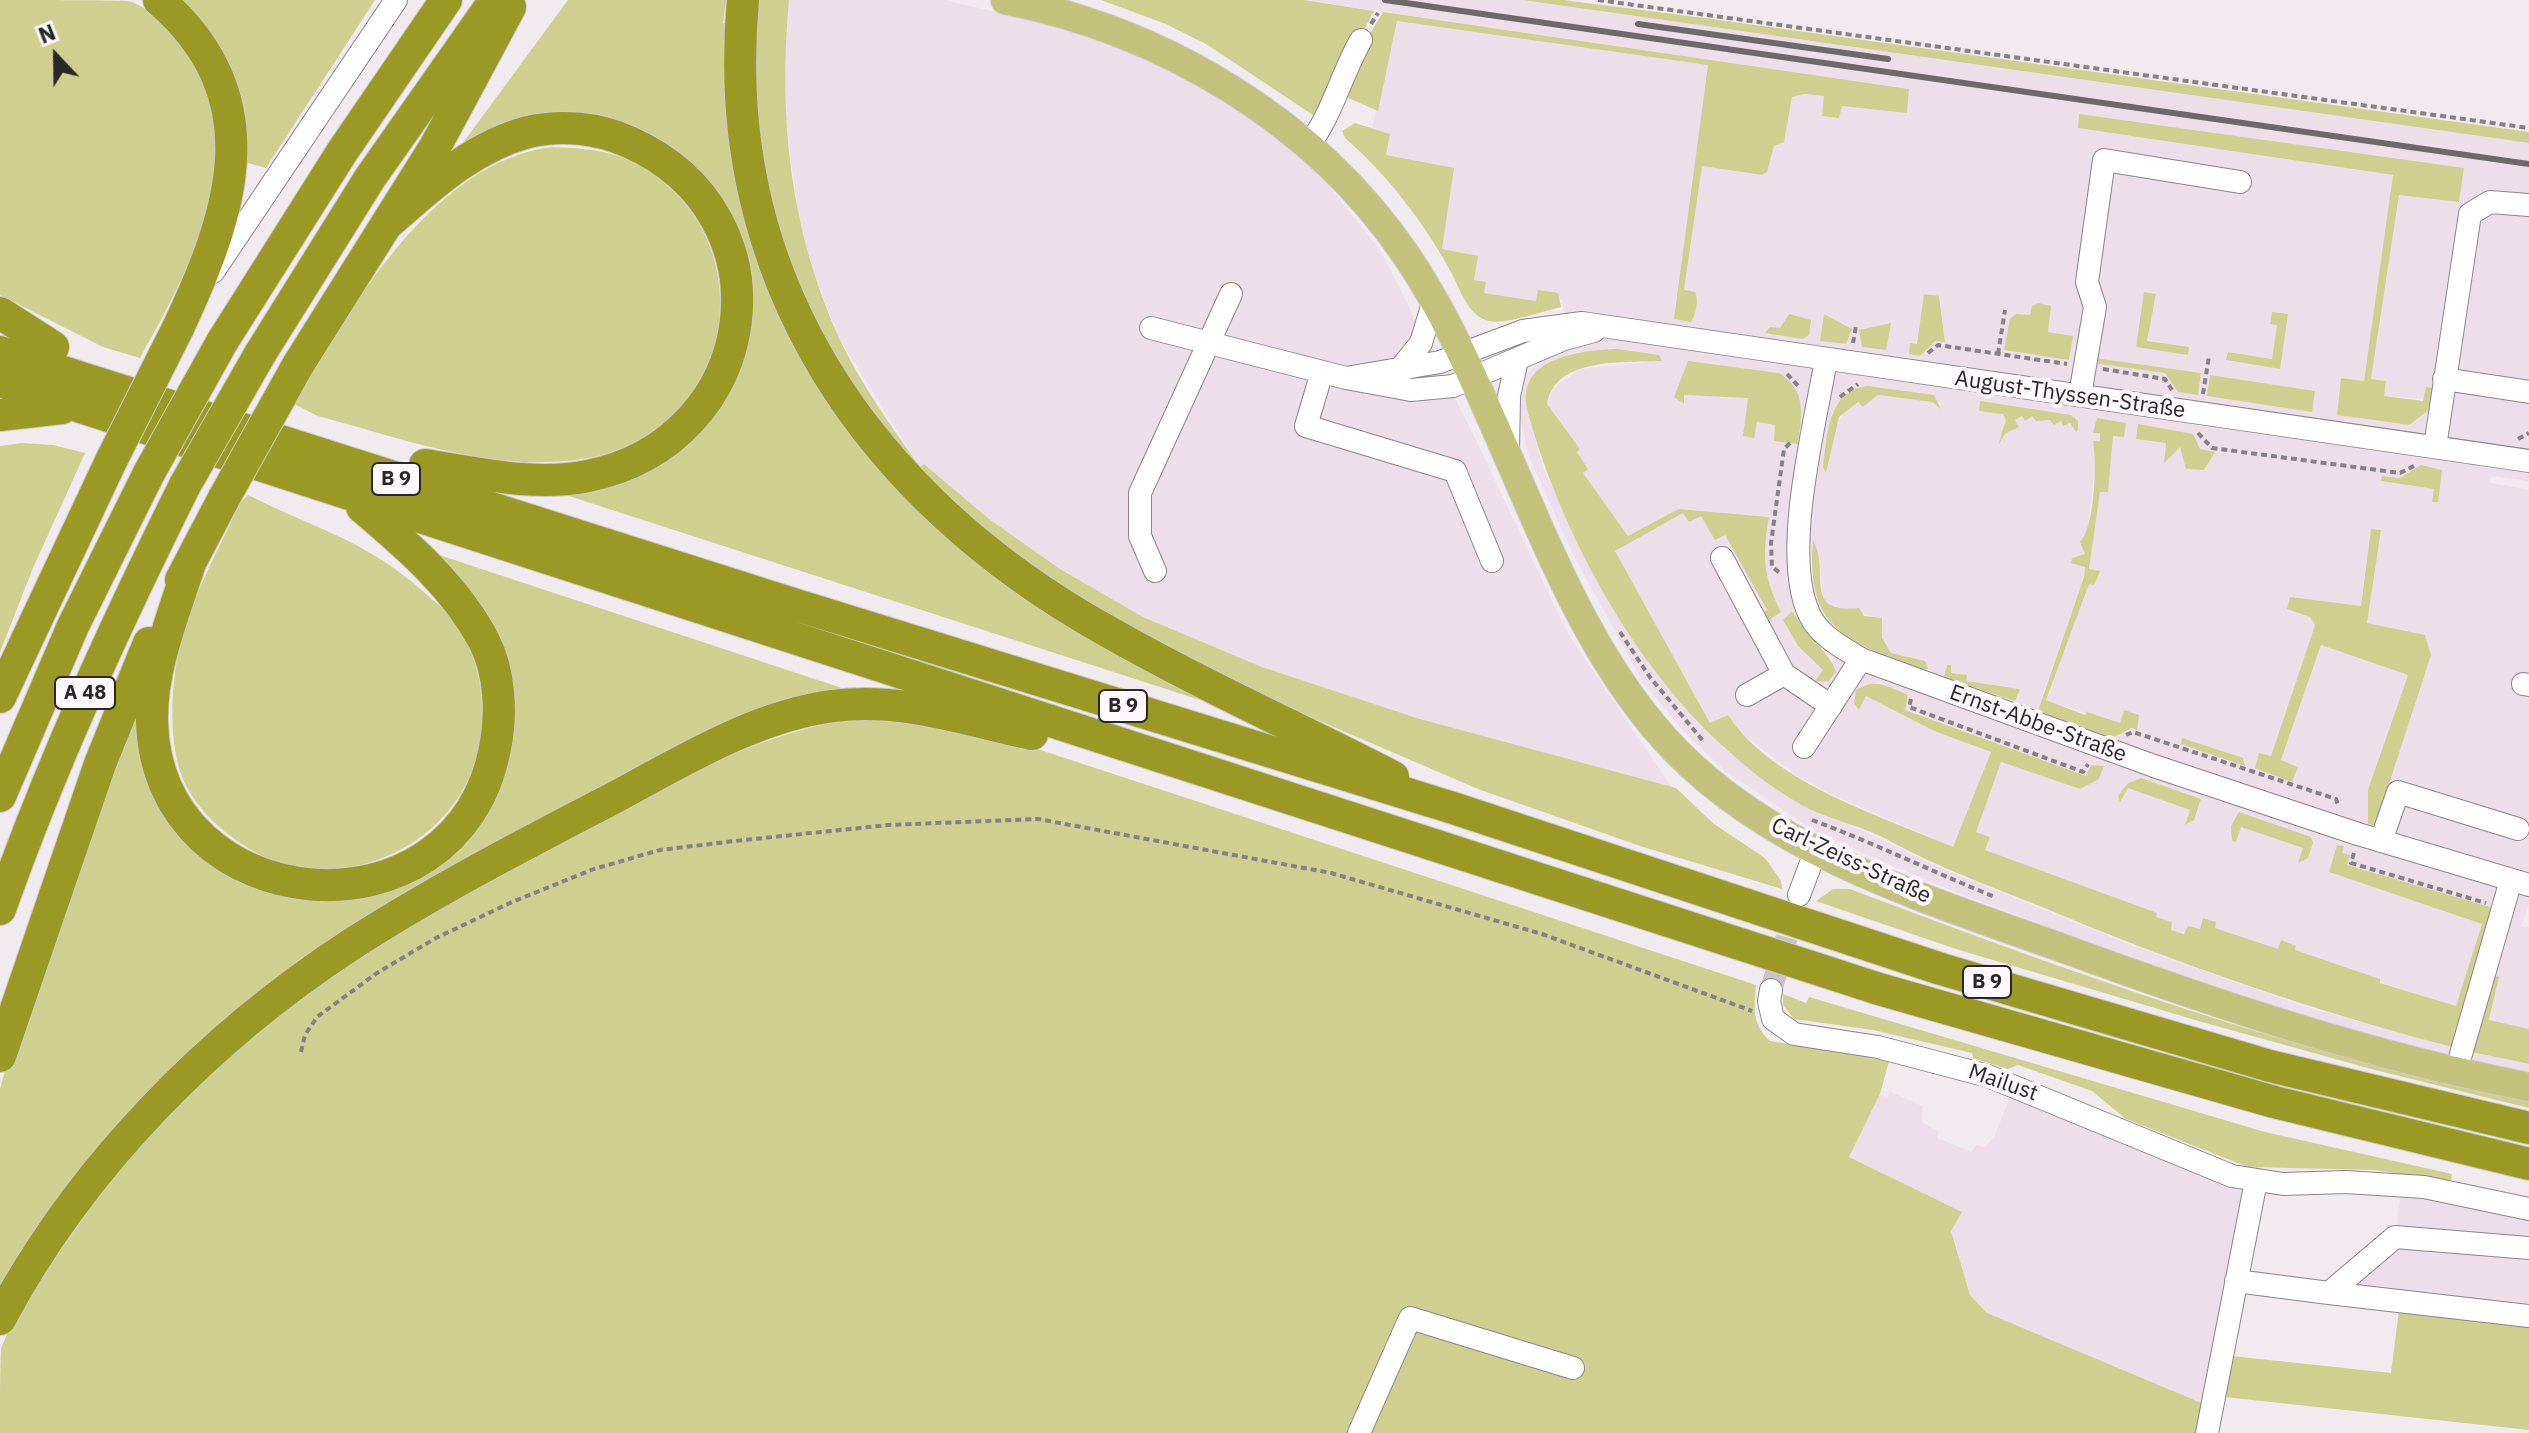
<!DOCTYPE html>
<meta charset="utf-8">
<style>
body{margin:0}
#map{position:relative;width:2529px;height:1433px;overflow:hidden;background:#f1eaef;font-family:"IBM Plex Sans",sans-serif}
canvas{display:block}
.north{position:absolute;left:16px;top:16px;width:80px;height:80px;-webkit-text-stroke:6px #fef7fc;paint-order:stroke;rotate:338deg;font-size:22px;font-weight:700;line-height:32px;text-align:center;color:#292728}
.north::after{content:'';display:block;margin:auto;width:28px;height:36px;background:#292728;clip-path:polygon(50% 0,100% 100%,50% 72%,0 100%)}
</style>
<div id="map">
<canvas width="2529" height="1433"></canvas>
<div class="north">N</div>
</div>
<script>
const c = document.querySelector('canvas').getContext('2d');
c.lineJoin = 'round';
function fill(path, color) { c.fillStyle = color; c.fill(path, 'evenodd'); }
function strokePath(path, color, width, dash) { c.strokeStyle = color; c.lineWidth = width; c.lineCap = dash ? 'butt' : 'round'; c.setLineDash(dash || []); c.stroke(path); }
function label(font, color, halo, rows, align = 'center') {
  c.font = font + ' "IBM Plex Sans",sans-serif'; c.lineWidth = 8; c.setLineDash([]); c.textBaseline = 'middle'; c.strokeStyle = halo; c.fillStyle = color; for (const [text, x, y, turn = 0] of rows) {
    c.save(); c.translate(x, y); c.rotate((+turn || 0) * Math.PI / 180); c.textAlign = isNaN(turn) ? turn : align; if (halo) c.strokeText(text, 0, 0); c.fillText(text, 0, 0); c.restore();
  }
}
const built = new Path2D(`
 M789,0H944L1083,32L1166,65L1237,108L1297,154L1328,185L1380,250L1472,432L1567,632L1673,790L1420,719L1262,667L1143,617L1060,569L989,519L924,464L920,467L839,338L816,279L799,220L782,91Z
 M1304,0H1523L2529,143V481L2491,476L2490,483L2529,490V903L2521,926L2529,927V1029L2489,1021L2499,978L2489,975L2467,1051L2529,1064V1080L2205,987L1938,885L1819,834L1725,771L1683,731L1643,682L1574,556L1529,457L1518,409L1520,380L1546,357L1569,349L1562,300L1538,290L1536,301L1484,293L1442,249L1386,155L1390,134L1372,128L1396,21L1709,65L1675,318L1684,291L1702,166L1762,175L1775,145L1783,142L1792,97L1804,94L1825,96L1839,118L1842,105L1907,113L1909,89ZM2078,128L2464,168L2459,202L2399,195L2371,380L2386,382L2383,396L2425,399L2409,425L2337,415L2341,378L2364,381L2394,175ZM2145,292L2156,294L2147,341L2136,347ZM1939,296L1945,341H1935L1909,354ZM2277,325L2280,369L2226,360L2228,352L2272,359ZM1618,349L1659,355L1662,361L1580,369L1554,388L1546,404L1577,452L1583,473L1628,536L1678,509L1769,517L1764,546L1765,579L1781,612L1767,611L1725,535L1701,515L1683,513L1614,551L1711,724L1728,715L1738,731L1798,776L1830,794L1953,847L1991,752L1934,731L1866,696L1859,710L1854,697L1862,686L1878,682L1908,695L1905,709L2087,776L2091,765L2104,766L2099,779L2080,789L2001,762L1975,832L1984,850L2157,914L2156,917L2175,933L2214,928L2278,949L2281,941L2294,950L2380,979L2379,982L2457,1007L2482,924L2330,872L2347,865L2497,909L2456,1048L2302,1006L2131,945L1938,867L1782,792L1725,748L1662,681L1612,604L1544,471L1525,402L1553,360L1572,353ZM1688,361L1779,373L1798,443L1775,441L1776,425L1756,422L1748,397L1684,395ZM2094,363L2201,373L2198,395L2178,392L2165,373ZM2210,376L2315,391L2312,411L2208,396ZM1861,387L1941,403V408L1932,402L1878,395L1863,407L1859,402L1844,412L1836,426L1831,419L1833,411L1847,393ZM2126,423L2124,437L2113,436L2107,492L2100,491L2089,570L2099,571L2089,583L2046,701L2120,723L2125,711L2137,730L2039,706L2084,577L2085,567L2071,562L2073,558L2085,554L2096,458L2093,441L2100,442L2101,433ZM2166,443L2200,449L2215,452L2185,464L2183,448L2176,447L2164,462ZM2442,470L2434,489L2381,481L2383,476L2400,478ZM2371,530L2381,531L2367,623L2424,635L2368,790L2409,675L2321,645L2281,761L2255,768L2259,753L2271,756L2315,625L2310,617L2287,609L2361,606ZM1813,542L1817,548L1823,597L1829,607L1882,618V638L1891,653L1925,670L1861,644L1831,622L1810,574ZM1792,611L1812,642L1832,657L1836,672L1828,682L1815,680L1824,670L1798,647L1783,620ZM1951,666V673L1965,681L2019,689L2015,701L1945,678ZM2128,787L2200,803L2196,815L2186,823L2190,810ZM2254,816L2313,843L2299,862L2304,848L2241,827L2236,841L2234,831Z
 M1890,1091L1922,1106V1122L1939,1132L1937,1138L1972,1152L1976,1145L1985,1147L1995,1135L2010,1097L2240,1191L2244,1198L2204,1404L1987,1313L1970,1295L1951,1230L1962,1212L1849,1157L1880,1094L1887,1097Z
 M2400,1196L2529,1216V1322L2244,1292L2248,1267L2257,1275L2315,1284L2330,1281L2385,1239L2387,1225L2397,1226Z`);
const green = new Path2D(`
 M0,0C30,0 103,0 128,1C148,6 168,27 181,41C264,134 190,269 140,358L103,347L0,295Z
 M179,0H375L266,168L241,161C234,88 236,53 179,0Z
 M568,0H726L723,23L728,24L810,375L851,434L892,483L959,543L1228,709L544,488L696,432L742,264L623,130L454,155Z
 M760,0H789C778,118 790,229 839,338C860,383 891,426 920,467L924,464L989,519L1060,569L1143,617L1262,667L1420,719L1676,788L1714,824L1765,858L1781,881L1782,889L1640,846L1478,789L1257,694L1116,622L979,529L877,427L798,292L756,144L757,26Z
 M1101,0H1304L1374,11L1320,113L1313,115L1206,44L1166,24Z
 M1523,0H1563L1704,18L2529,132V143Z
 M1383,12L1909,89L1907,113L1842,106L1839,118L1822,116L1824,96L1804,94L1792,97L1784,142L1774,146L1767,172L1762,175L1702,166L1684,290L1695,292C1699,299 1696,316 1691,322L1674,319L1708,65L1397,21L1378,111L1344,96L1346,74Z
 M2079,114L2464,168L2459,202L2399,195L2371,379L2386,381L2384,396L2423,401L2426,387L2433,388L2429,410L2409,425L2337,415L2341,378L2364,381L2393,175L2078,128Z
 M1355,123L1390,134L1386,155L1454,168L1442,249L1478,256L1474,280L1486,282L1484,293L1536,301L1538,290L1558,293L1561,307C1544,311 1503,325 1489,321C1469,317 1460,290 1452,274C1426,225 1387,174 1345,138L1342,131Z
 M553,147C581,148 611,150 636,164C765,233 741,424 598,456C504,477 408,440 318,416L294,404C349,309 434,160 553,147Z
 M2144,292L2156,294L2147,341L2189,347L2188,355L2136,347Z
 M1924,294L1939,296L1945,342L1935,341L1920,356L1909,354L1910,343L1917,344Z
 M2038,303L2051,306L2048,332L2073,336L2069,360L2004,350L2010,319L2016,314L2030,315L2032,306Z
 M2272,312L2288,314L2280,369L2226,360L2228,352L2272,359L2277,325L2270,324Z
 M1789,314L1811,320L1809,335L1803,339L1765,333L1770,327L1780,328Z
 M1824,314L1852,329L1846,344L1820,341Z
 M1891,323L1886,350L1862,347L1859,330Z
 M1618,349L1659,355L1662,361C1626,363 1555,356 1547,404L1580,449L1577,452L1588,469L1583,473L1628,536L1678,509L1769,517C1762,557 1763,575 1781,612L1769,620L1765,619L1762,613L1767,610L1725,535L1715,540L1701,516L1689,522L1683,513L1615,551L1710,723L1728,715C1772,783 1881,816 1953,847L1991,752L1934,731L1866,696L1859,710L1854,703L1856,690C1876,677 1889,687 1908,695L1905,710L2086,776L2091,765L2104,766L2099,779L2080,789L2001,762L1976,832L1990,837L1985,850L2157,913L2156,917L2172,922L2171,930L2184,934L2188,926L2200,929L2203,918L2216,922L2215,928L2278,949L2281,940L2296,946L2295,950L2380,979V983L2456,1006L2482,924L2329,872L2337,845L2344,846L2342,853L2350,855L2347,865L2497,909L2456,1048C2314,1011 2177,964 2042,907C1990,886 1939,868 1890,841C1867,828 1840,822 1816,812C1783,797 1750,771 1724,747C1633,665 1560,530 1528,413C1513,358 1579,350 1618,349Z
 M2094,358L2201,373L2198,395L2178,392L2165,373L2093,363Z
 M1688,361L1779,373C1807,391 1802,414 1798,444L1774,441L1775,425L1757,422L1754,438L1743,436L1748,398L1684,395V404L1674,397Z
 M2210,375L2315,391L2312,412L2207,396Z
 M1868,386L1934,395L1941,409L1932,402L1878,395L1863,407L1858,402L1839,417L1826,473L1823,467C1828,434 1827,391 1868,386Z
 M1980,401L2071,415L2078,421V429L2076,432L2070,423L2063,426L2061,421L2054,425L2050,420L2036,421L2032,416L2025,421L2022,416L2015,420L2019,427L2006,433L1998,445L2006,420L2003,414L1979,411Z
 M2097,418L2126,423L2124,437L2113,436L2108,492H2100L2089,569L2100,571L2094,585L2089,584L2046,700L2085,715L2087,712L2120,723L2124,710L2139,715L2137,730L2132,728L2112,738L2038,711L2084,577L2085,567L2071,563L2072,558L2085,554L2080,542C2095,527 2097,462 2093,441H2100V433H2093Z
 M2138,424L2193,434L2200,449L2215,452L2204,470L2186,469L2180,447L2164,463L2166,443L2136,439Z
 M22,443L53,445L85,453L33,568L0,652V446Z
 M2421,465L2442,470L2438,502H2432L2434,489L2381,481L2382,476L2400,478Z
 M248,495C315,529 367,540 426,594C436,603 449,612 456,623C476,653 483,686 482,721C481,802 412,863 335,869C319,870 297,870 281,865C263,857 245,847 229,835C208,819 186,794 179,768C170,736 171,699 176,666C184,609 217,554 240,503Z
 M2371,529L2381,530L2367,623L2425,635L2431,655L2375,827L2368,823V790L2408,675L2321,645L2281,760L2298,767L2292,782L2255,768L2259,753L2271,756L2315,625L2310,617L2287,609L2290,597L2361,606Z
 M1813,540C1831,573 1801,614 1859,608L1864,616L1882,618V638L1891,653L1925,661L1928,668L1925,670C1850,642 1805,632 1813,540Z
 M421,549L863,695L824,700L291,977L0,1305V1089L26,997L71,867L143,698L146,743L251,881L433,862L510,712Z
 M1792,611C1802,628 1835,660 1836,672L1828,682L1815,681L1823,670L1798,646L1783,620Z
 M1947,665H1951V673L1967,675L1966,681L2020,689L2015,701L1944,678Z
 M875,716L1007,739L1756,985C1754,1009 1752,1024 1770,1041L1889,1061L1880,1094L1849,1157L1962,1212L1951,1231L1970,1295L1987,1313L2204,1404L2198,1433H0C0,1412 0,1367 1,1349C15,1312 48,1268 71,1236C118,1168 171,1106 234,1051C332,964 450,904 564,841C663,787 762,727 875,716Z
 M2182,738L2243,758L2245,766L2181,744Z
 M2141,778L2201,799L2194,820L2185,825L2190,810L2128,788L2120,802L2118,796L2127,784Z
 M2239,812L2311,837L2313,843L2308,858L2298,863L2303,848L2241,827L2236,842L2232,841L2231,826Z
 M1833,889H1850C2072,973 2296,1054 2529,1101V1108L2375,1070L2202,1022L1956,949L1816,901Z
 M2489,975L2499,977L2489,1020L2529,1029V1064L2467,1051Z
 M1783,994L1806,1003L1809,997L2265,1132L2452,1174L2451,1181L2374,1170L2248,1167L2126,1119L2092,1091L2018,1065L2008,1069L1973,1058L1972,1053L1873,1030L1794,1019L1783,1005Z
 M2399,1310L2529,1322V1430L2225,1397L2232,1356L2391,1373Z`);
const minorTunnel = new Path2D(`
 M1771,990L1796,907`);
const path = new Path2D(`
 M1598,0L2529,128
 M1371,24L1378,13
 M1853,343L1856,326
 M1928,353L1938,345L2067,364
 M1998,354L2005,310
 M2103,369L2165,379L2172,390
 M1787,374L1800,388
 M2203,394L2209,356
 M1840,397L1858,384
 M2198,433L2212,448L2400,473L2414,466
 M2518,439L2529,433
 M1779,572L1772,567L1771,543L1784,449L1790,443
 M1620,632L1649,676L1704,742
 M1911,699L1909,707L2083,772L2088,764
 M2126,735L2133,732L2336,799L2338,805
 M1812,820C1874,843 1933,872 1995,897
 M2354,853L2351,863L2486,903
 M301,1052L305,1035L317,1017L377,973L436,938L512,902L594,869L660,850L735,841L888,825L1038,819L1331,873L1542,934L1752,1011`);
const minor = new Path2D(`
 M1308,146C1332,115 1341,75 1361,40
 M213,272L396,0
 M1151,328L1346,378L1411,390L1453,386L1564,339L1594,331
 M1826,360C1815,425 1778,565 1813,621C1824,638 1843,648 1861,659L2154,766L2358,834L2529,885
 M1400,369L1421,343L1434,300
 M1322,372L1306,426L1455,471L1492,561
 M1346,378L1440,362L1523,331L1582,323L2529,461
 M2444,379L2529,392
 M2080,395L2095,307L2087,282L2104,160L2240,182
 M2435,447L2470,214L2490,202L2529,205
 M1508,450L1509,396L1517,360
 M1722,558L1784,674
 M1155,571L1140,536V493L1231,294
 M2523,684L2529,685
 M1747,695L1784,674L1831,706
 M1804,747L1861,659
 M2381,841L2398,792L2518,829
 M1799,895L1816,850
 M1771,990L1769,1001L1773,1019L1794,1034L1878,1047L1988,1076L2232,1176L2283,1184L2346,1182L2424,1187L2529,1209
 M2461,1054L2511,880
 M2236,1281L2329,1293L2395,1237L2529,1248
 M2329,1293L2529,1316
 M1359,1433L1410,1318L1573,1368
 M2207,1433L2256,1181`);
const major = new Path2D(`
 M1005,0C1163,31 1315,121 1406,255C1451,321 1481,396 1513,468C1556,567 1600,673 1676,751C1778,855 1929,900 2062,948C2215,1004 2369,1056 2529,1087`);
const highway = new Path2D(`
 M159,0C271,97 233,211 178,328
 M743,0C717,280 869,498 1107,631C1200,684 1298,728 1393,777
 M387,224C431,186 472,147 528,132C561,124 599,128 629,142C794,215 762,441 588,476C535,487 478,473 425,465
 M0,313L53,347
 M222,342L342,152L446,0
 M0,352L793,604L1453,808L1941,969L2270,1066L2529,1128
 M260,354L370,178L495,0
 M298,365L435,147L510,7
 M0,381L1879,989L2274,1102L2529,1164
 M0,415L62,408
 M190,563C174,614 151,667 152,721C157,922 458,947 495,748C502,714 500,672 484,641C455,586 408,546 362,507
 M181,580L224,498
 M0,697L111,461
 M0,796L73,626L149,473
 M0,909C52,762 116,624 185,485
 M0,1056L100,764L149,643
 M0,1319C80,1168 209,1037 352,944C433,892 521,846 606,802C676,765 753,716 833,706C902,697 965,720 1032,734`);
const rail = new Path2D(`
 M1385,0L2529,164
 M1638,24L1888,59`);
const highwayBridge = new Path2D(`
 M111,461L178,328
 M149,473L222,342
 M185,485L260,354
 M224,498L298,365`);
const shields = [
 [396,479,48],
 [85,693,60],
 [1123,706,48],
 [1987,982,48]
];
const shieldNames = [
 ["B 9",396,479],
 ["A 48",85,693],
 ["B 9",1123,706],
 ["B 9",1987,982]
];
const streetNames = [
 ["August-Thyssen-Straße",2070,395,8],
 ["Ernst-Abbe-Straße",2038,724,20],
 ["Carl-Zeiss-Straße",1851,861,25],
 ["Mailust",2003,1083,19]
];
fill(built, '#eddfea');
fill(green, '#cfd090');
strokePath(minorTunnel, '#c9c3c7', 22, [22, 11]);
strokePath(minor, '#8a8489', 24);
strokePath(major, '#cccbcb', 30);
strokePath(highway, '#cccbcb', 34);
strokePath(path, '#858184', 4, [6, 4]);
strokePath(minor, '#fff', 22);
strokePath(major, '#c2c27c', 28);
strokePath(highway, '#9a9924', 32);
strokePath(rail, '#6d696b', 6);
strokePath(highwayBridge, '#cccbcb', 34, []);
strokePath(highwayBridge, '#9a9924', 32);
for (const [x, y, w] of shields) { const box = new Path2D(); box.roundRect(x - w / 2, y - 16, w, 32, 6); c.fillStyle = '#fef7fc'; c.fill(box); strokePath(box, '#292728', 2); }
label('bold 20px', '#292728', null, shieldNames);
label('22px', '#292728', '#fef7fc', streetNames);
</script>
